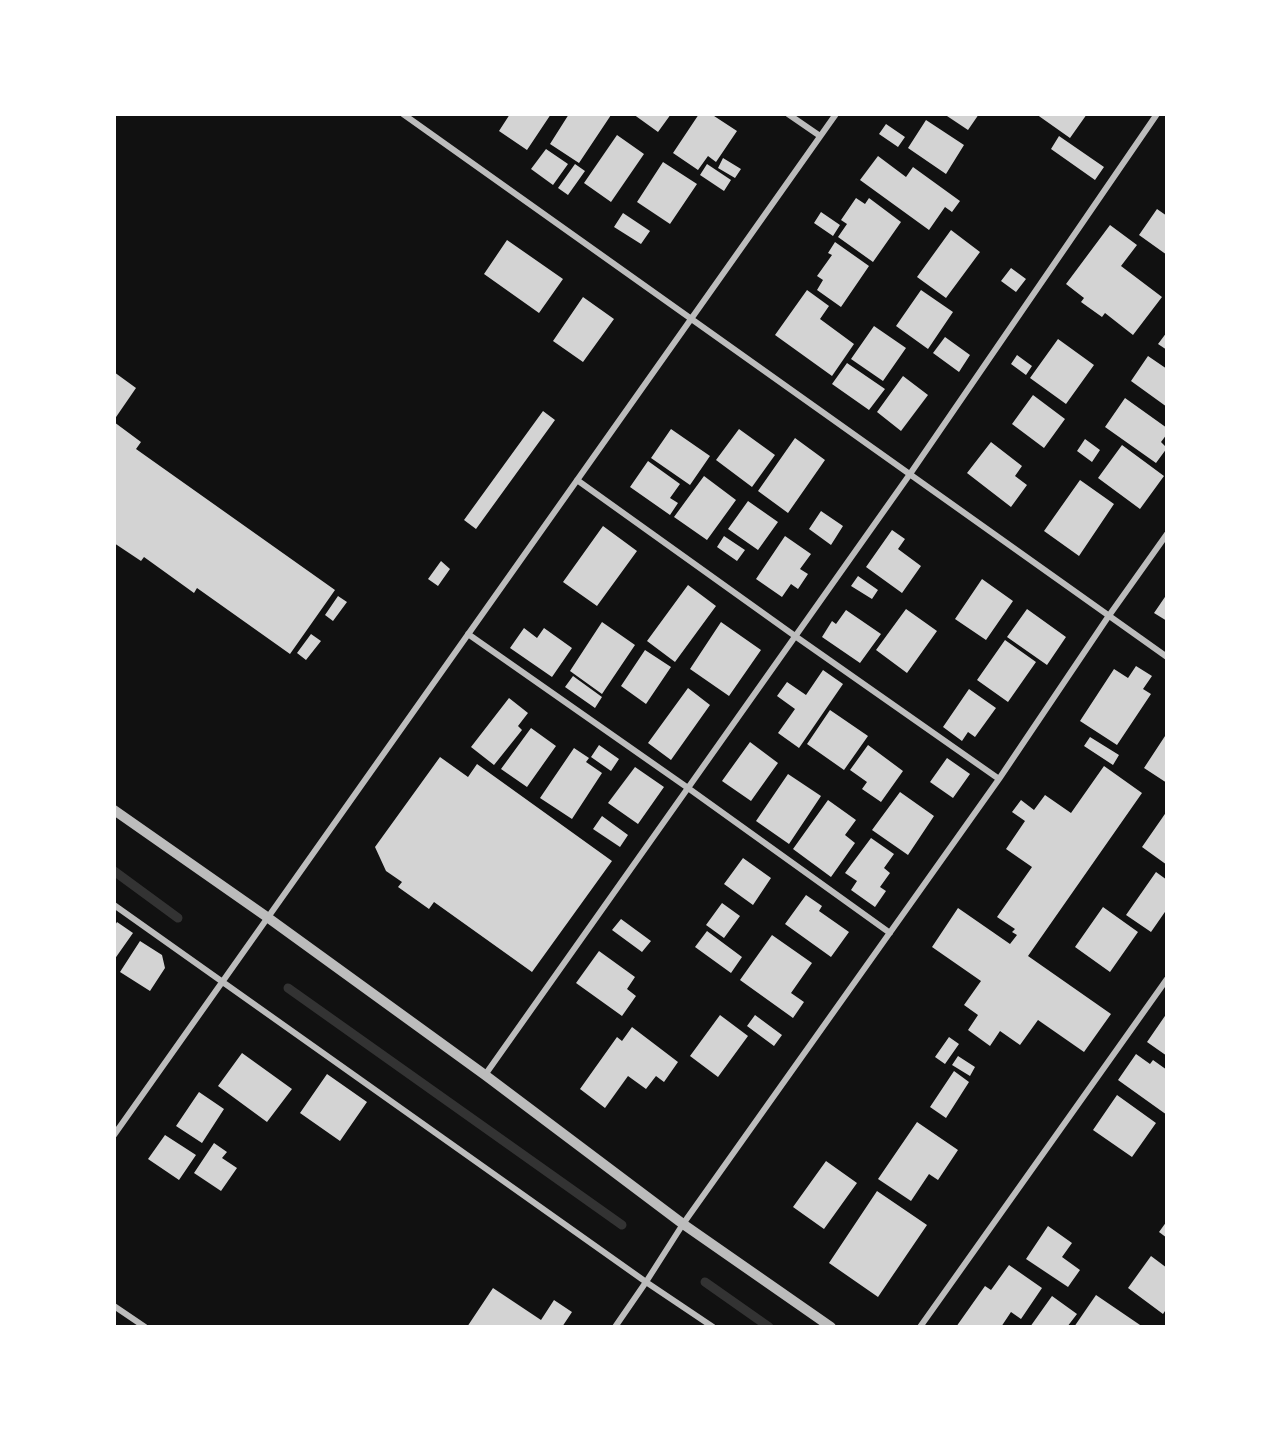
<!DOCTYPE html>
<style>
body{margin:0}
#map{position:relative;width:1281px;height:1441px;overflow:hidden;background:#111;font-family:"Playfair Display",serif}
canvas{display:block}
.frame{position:absolute;inset:0;border:116px solid #fff;pointer-events:none}
</style>
<div id="map">
<canvas width="1281" height="1441"></canvas>
<div class="frame"></div>
</div>
<script>
const c = document.querySelector('canvas').getContext('2d');
c.lineJoin = 'round';
function strokePath(path, color, width, dash) { c.strokeStyle = color; c.lineWidth = width; c.lineCap = dash ? 'butt' : 'round'; c.setLineDash(dash || []); c.stroke(path); }
function fill(path, color) { c.fillStyle = color; c.fill(path, 'evenodd'); }
const stream = new Path2D(`
 M114,871L178,918
 M288,988L622,1225
 M705,1282L769,1327`);
const building = new Path2D(`
 M510,114H551L527,150L499,131Z
 M569,114L611,115L579,163L550,144Z
 M633,114H671L658,132Z
 M699,114H711L737,131L716,162L708,156L698,170L673,153Z
 M944,114H979L968,130Z
 M1036,114H1087L1070,138Z
 M926,120L964,145L946,174L908,148Z
 M886,124L905,137L898,147L879,134Z
 M617,135L644,154L611,202L584,183Z
 M1059,136L1104,167L1095,180L1051,149Z
 M546,149L568,164L553,185L531,169Z
 M878,156L906,177L913,167L960,201L952,212L945,207L929,230L860,180Z
 M723,158L741,169L735,178L718,168Z
 M663,162L697,184L670,224L637,202Z
 M575,164L585,171L568,195L558,188Z
 M707,164L731,180L724,191L700,175Z
 M856,198L865,204L869,198L901,222L873,262L838,237L847,224L841,220Z
 M1157,209L1167,216V255L1139,235Z
 M821,212L840,225L833,236L814,223Z
 M623,213L650,231L641,244L614,227Z
 M1110,225L1137,245L1121,266L1162,297L1133,335L1105,313L1102,317L1081,302L1084,298L1066,284Z
 M951,230L980,252L946,298L917,277Z
 M507,240L563,279L539,313L484,274Z
 M835,242L869,266L841,307L817,290L823,280L817,276L832,255L828,253Z
 M1011,268L1026,279L1016,292L1001,281Z
 M807,290L829,306L820,319L854,344L832,376L775,335Z
 M921,290L953,312L928,349L896,326Z
 M583,297L614,319L583,362L553,341Z
 M874,326L906,348L883,381L851,359Z
 M1167,332V350L1158,344Z
 M945,337L970,355L959,372L933,353Z
 M1058,339L1094,365L1066,404L1030,378Z
 M1017,355L1032,366L1026,375L1011,364Z
 M1148,356L1167,369V407L1131,381Z
 M847,363L885,389L869,410L832,384Z
 M114,372L136,388L114,420Z
 M903,376L928,395L901,431L877,412Z
 M1033,395L1065,419L1044,448L1012,424Z
 M1125,398L1167,428V434L1161,442L1167,448L1156,463L1105,427Z
 M543,411L555,420L476,529L464,520Z
 M114,422L141,442L136,449L335,590L290,654L197,588L194,593L144,557L141,561L114,543Z
 M671,429L710,456L690,485L651,458Z
 M739,429L775,455L752,487L716,460Z
 M795,438L825,460L788,513L758,491Z
 M1085,439L1100,450L1092,462L1077,451Z
 M991,442L1022,466L1015,476L1027,485L1011,507L967,473Z
 M1122,445L1164,476L1140,509L1098,478Z
 M648,461L680,484L670,498L678,503L670,515L630,487Z
 M704,476L736,500L707,540L674,517Z
 M1080,480L1114,504L1079,556L1044,531Z
 M748,501L778,522L758,550L728,529Z
 M821,511L843,526L831,545L809,529Z
 M603,526L637,551L597,606L563,582Z
 M892,530L905,539L898,549L921,566L902,593L866,567Z
 M724,536L745,550L737,561L717,547Z
 M785,536L811,554L800,569L808,574L798,589L791,584L782,597L756,579Z
 M441,561L450,569L438,586L428,579Z
 M858,576L878,590L872,599L851,586Z
 M982,579L1013,601L986,640L955,619Z
 M688,585L716,606L675,662L647,641Z
 M1167,594V621L1154,613Z
 M338,596L347,602L333,621L325,615Z
 M906,609L937,631L907,673L876,650Z
 M1027,609L1066,637L1047,665L1007,637Z
 M846,610L881,634L860,663L822,637L832,621L836,624Z
 M602,622L635,645L602,694L570,671Z
 M721,622L761,650L729,696L690,669Z
 M524,628L537,638L544,628L572,648L552,677L510,648Z
 M311,634L321,641L306,660L297,653Z
 M1005,640L1036,662L1008,702L977,680Z
 M645,650L671,667L646,704L621,686Z
 M1136,666L1152,676L1143,689L1151,694L1117,745L1080,721L1114,669L1128,678Z
 M823,670L843,684L799,748L778,733L795,709L777,696L787,682L806,695Z
 M573,676L602,697L595,708L565,687Z
 M688,688L710,705L671,760L648,743Z
 M969,689L996,708L975,737L968,732L962,741L943,727Z
 M509,698L528,713L518,726L522,730L494,765L471,747Z
 M830,710L868,736L844,770L807,744Z
 M531,728L556,746L527,787L501,769Z
 M1167,733V783L1144,768Z
 M1090,737L1119,755L1113,765L1084,746Z
 M750,742L778,763L751,801L722,781Z
 M599,745L619,759L611,771L591,757Z
 M868,745L903,771L881,802L862,789L867,782L850,770Z
 M574,748L589,758L586,762L602,773L572,819L540,798Z
 M440,757L468,777L477,764L612,861L532,972L434,902L429,909L398,887L402,882L386,871L375,847Z
 M947,758L970,774L953,798L930,782Z
 M1104,766L1142,793L1028,956L1111,1014L1084,1052L1038,1020L1020,1045L1000,1031L990,1046L968,1030L978,1015L964,1005L981,981L932,947L958,908L1010,944L1017,935L1012,932L1015,929L997,917L1032,867L1006,849L1025,821L1012,812L1021,800L1034,810L1045,795L1071,813Z
 M635,767L664,787L638,824L608,803Z
 M788,774L821,796L789,844L756,821Z
 M900,792L934,816L908,855L872,830Z
 M828,800L856,820L845,835L855,843L831,877L793,849Z
 M1167,811V865L1142,847Z
 M602,816L628,835L620,847L593,829Z
 M871,838L894,854L884,868L890,873L880,887L886,891L875,907L851,890L857,881L845,873Z
 M743,858L771,878L753,905L724,884Z
 M1156,872L1167,880V909L1151,932L1126,915Z
 M806,895L822,906L819,911L849,932L831,957L785,924Z
 M722,903L740,916L724,938L706,925Z
 M1103,907L1138,932L1110,972L1075,947Z
 M621,919L651,941L642,952L612,930Z
 M117,922L133,933L114,960V927Z
 M707,931L742,957L731,973L695,947Z
 M772,935L812,963L791,993L804,1002L793,1018L740,980Z
 M140,941L162,955L165,968L150,991L120,972Z
 M599,951L635,977L627,989L636,996L622,1016L576,983Z
 M1167,1013V1056L1147,1042Z
 M720,1015L748,1036L718,1077L690,1056Z
 M755,1015L782,1035L774,1046L747,1026Z
 M632,1027L678,1062L664,1082L656,1076L646,1089L628,1076L605,1108L580,1089L617,1037L622,1041Z
 M949,1037L959,1044L945,1064L935,1057Z
 M242,1053L292,1089L267,1122L218,1086Z
 M1136,1054L1150,1064L1153,1060L1167,1070V1115L1118,1080Z
 M958,1056L975,1067L970,1076L952,1065Z
 M954,1071L969,1082L946,1118L930,1107Z
 M327,1074L367,1102L340,1141L300,1113Z
 M199,1092L224,1109L202,1143L176,1126Z
 M1117,1095L1156,1123L1132,1157L1093,1130Z
 M917,1122L958,1150L938,1180L929,1174L911,1201L878,1179Z
 M165,1135L196,1155L179,1180L148,1159Z
 M214,1143L227,1152L222,1158L237,1168L221,1191L194,1173Z
 M826,1161L857,1183L824,1229L793,1207Z
 M877,1191L927,1225L878,1297L829,1263Z
 M1167,1221V1238L1159,1232Z
 M1048,1226L1072,1243L1062,1257L1080,1270L1068,1287L1026,1259Z
 M1151,1256L1167,1268V1308L1163,1314L1128,1288Z
 M1009,1265L1042,1288L1021,1319L1011,1312L1001,1327H956L985,1286L991,1290Z
 M493,1288L541,1320L554,1300L572,1312L562,1327H467Z
 M1096,1295L1143,1327H1074Z
 M1052,1296L1077,1314L1067,1327H1030Z`);
const minor = new Path2D(`
 M403,114L1167,657
 M788,114L820,136
 M577,480L795,636L999,779
 M468,634L688,788L890,933
 M114,905L646,1282L713,1327
 M485,1075L910,474L1157,114
 M114,1135L836,114
 M114,1306L145,1327
 M615,1327L646,1282L683,1224L999,779L1108,617L1167,534
 M920,1327L1167,979`);
const tertiary = new Path2D(`
 M114,810L267,917L485,1075L683,1224L831,1327`);
strokePath(stream, '#333', 9);
fill(building, '#d3d3d3');
strokePath(minor, '#bcbcbc', 6);
strokePath(tertiary, '#bcbcbc', 10);
</script>
